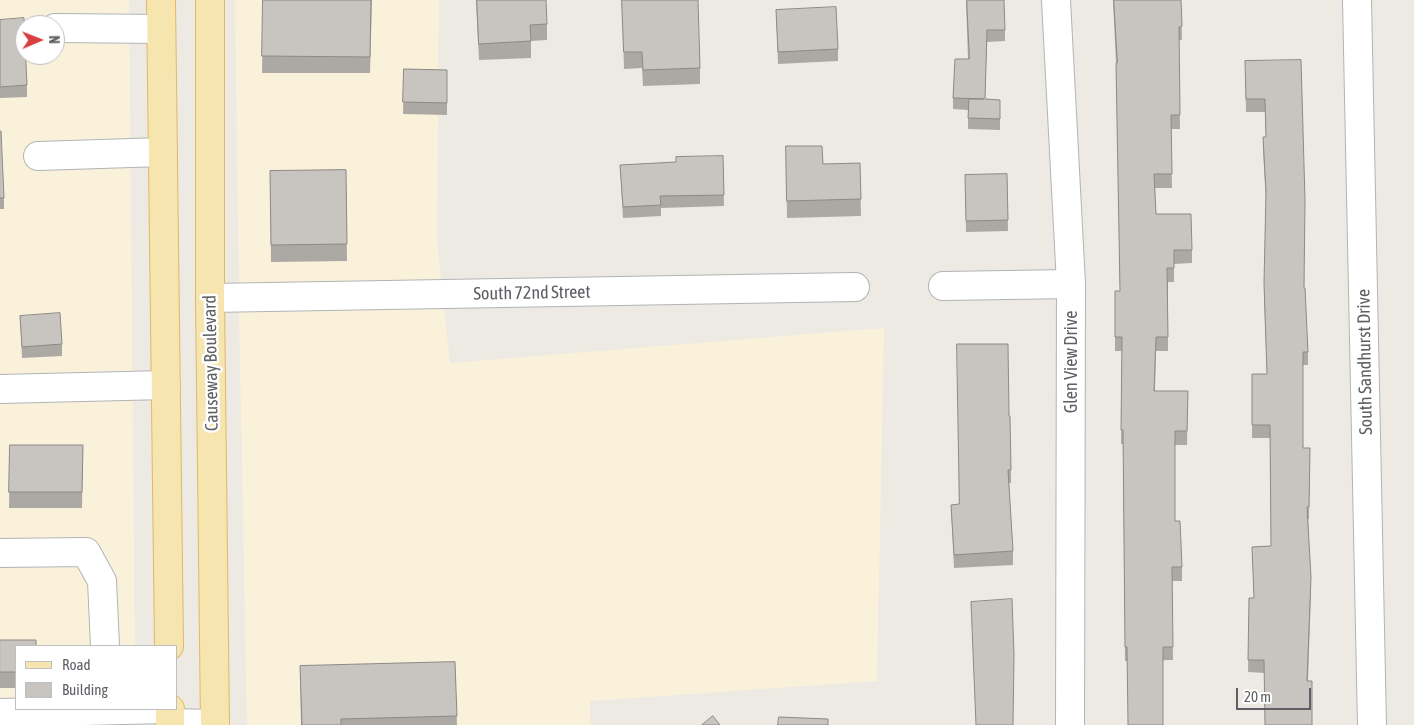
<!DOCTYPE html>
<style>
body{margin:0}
#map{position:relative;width:1414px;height:725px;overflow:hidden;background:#edeae4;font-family:"Asap Condensed",sans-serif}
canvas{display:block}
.legend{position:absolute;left:15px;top:645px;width:162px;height:65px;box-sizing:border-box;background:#fff;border:1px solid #bebfc1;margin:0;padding:6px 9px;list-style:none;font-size:15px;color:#5c5f63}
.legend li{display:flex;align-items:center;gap:10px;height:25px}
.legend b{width:25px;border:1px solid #bebfc1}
.north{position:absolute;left:15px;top:15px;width:50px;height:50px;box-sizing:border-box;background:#fff;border:1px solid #bebfc1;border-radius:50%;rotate:89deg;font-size:14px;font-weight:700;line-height:20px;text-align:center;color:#5c5f63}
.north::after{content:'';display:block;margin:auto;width:18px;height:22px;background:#d74040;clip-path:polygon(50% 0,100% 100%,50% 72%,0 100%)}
.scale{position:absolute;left:1236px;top:688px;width:75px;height:22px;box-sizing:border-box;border:2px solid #5c5f63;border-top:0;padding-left:6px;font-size:15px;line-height:18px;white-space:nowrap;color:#5c5f63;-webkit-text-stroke:4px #fff;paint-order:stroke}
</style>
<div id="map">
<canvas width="1414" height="725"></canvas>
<ul class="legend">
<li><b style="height:6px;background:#f6e5af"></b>Road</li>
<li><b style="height:14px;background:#c8c5c0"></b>Building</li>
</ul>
<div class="north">N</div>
<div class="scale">20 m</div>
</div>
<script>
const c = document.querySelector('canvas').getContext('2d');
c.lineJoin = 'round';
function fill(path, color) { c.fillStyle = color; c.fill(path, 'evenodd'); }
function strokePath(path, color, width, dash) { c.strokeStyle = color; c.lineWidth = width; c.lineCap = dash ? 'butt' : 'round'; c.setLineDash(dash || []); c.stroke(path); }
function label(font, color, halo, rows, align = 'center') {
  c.font = font + ' "Asap Condensed",sans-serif'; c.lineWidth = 5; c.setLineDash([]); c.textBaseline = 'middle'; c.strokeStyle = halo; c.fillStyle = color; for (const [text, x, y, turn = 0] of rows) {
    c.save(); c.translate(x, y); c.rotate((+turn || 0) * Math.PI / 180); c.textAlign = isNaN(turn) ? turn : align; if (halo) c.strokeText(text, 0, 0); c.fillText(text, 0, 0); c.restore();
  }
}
const commercial = new Path2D(`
 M0,0H129L135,646H16V709H136V725H0ZM25,25H55V55H25Z
 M235,0H439L437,237L441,281L239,284Z
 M444,307L450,363L884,328L877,681L590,701L591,725H247L239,310Z`);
const minor = new Path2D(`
 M1056,0L1071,284L1070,725
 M1357,0L1372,725
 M55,28L161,29
 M38,156L163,152
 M943,286L1071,284
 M210,298L855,287
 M0,389L166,385
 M0,553L86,552L102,581L105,646
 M0,713L165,709
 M170,723L215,724`);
const major = new Path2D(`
 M161,0L169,646
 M210,0V298L215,725
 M170,725V709`);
const wall = new Path2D(`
 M263,0H372L370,73H262Z
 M476,0L547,24V40L531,41V58L479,60Z
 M622,0L700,68V84L643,86L642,68L624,69Z
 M966,0L1005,30V41L987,42L985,99L1000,100V130L968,129V110L953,109V98L968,59Z
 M1113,0H1181L1182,40H1179L1180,129H1171L1172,188H1155L1156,214L1192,250V263L1174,264V282H1168V351H1156L1155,391H1188L1187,445H1175V521L1182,567V581H1172L1173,660L1125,661L1123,444H1121L1122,351H1115V291H1120L1116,63Z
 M776,10L838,49V61L778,64Z
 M0,20L27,85V97L0,98Z
 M1301,60L1304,288L1308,352V365H1303V448H1310L1309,519H1308L1311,590L1308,681L1312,725L1264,673L1248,672L1249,598H1254L1252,547L1271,546L1270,438H1252V374H1267L1264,296L1266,201L1263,150V137H1266L1265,112H1246L1245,73Z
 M404,69L447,70V115L403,114Z
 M0,131L4,198V209H0Z
 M786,146L823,164L860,163L861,216L787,218Z
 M723,156L724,206L661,208V216L623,218L620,165L676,162Z
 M346,170L347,261L271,262L270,171Z
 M1007,174L1008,231L966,232L965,175Z
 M20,316L62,344V356L22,358Z
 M1009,416L1011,470V483H1009L1013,551V565L954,568L951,505L959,504Z
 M10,445H83L82,508H9Z
 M0,640L16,646V688H0Z
 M455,662L457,725H301L300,666Z`);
const building = new Path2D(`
 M263,0H371L370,57L262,56Z
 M477,0H546L547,24L530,25L531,41L479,44Z
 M622,0H698L700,68L643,70L642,52H624Z
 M967,0H1004L1005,30H987L985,99L1000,100V119L968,118L969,99H984L953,98L955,59H969Z
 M1114,0H1181L1182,26L1179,27L1180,115H1171L1172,174H1154L1156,214H1191L1192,250H1174V268H1167L1168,337H1156L1154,391H1188L1187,431H1175V521H1180L1182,567H1172L1173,647H1163V725H1128L1127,647H1125L1123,430H1121L1122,337H1115V291H1120L1116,63H1117Z
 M836,7L838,49L778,52L776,10Z
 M24,18L27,85L0,87V20Z
 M1301,60L1305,200L1304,288H1305L1308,352H1303V448H1310L1309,507H1307L1311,577L1307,681H1312V725H1265L1264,660H1248L1249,598H1254L1252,547L1271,546L1270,425H1252V374H1267L1264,283L1266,192L1263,137H1266L1265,99H1246L1245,61Z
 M404,69L447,70V103L403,102Z
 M0,131H1L4,198H0Z
 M786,146H822L823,164L860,163L861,199L787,201Z
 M723,156L724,195L660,196L661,205L623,207L620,165L676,162V157Z
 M346,170L347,244L271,245L270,171Z
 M1007,174L1008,220L966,221L965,175Z
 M60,313L62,344L22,347L20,316Z
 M957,344H1008L1009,416H1010L1011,470H1008L1013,551L954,555L951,505L959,504Z
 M10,445H83L82,492H9Z
 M1012,599L1014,654L1013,725H976L971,602Z
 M0,640H36V646H16V672H0Z
 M455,662L457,716L341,719V725H302L300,666Z
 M713,716L720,725H702Z
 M779,717L828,719V725H778Z`);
const streetNames = [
 ["South 72nd Street",532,293,-1],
 ["Glen View Drive",1071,362,-90],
 ["South Sandhurst Drive",1365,362,-91],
 ["Causeway Boulevard",211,363,-91]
];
fill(commercial, '#faf1db');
strokePath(minor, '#b1b4b7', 30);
strokePath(major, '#e2b767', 30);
strokePath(minor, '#fff', 28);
strokePath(major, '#f6e5af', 28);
fill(wall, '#aca9a5');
fill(building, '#c8c5c0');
strokePath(building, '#8c8a86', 1);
label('18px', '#5c5f63', '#fff', streetNames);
</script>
